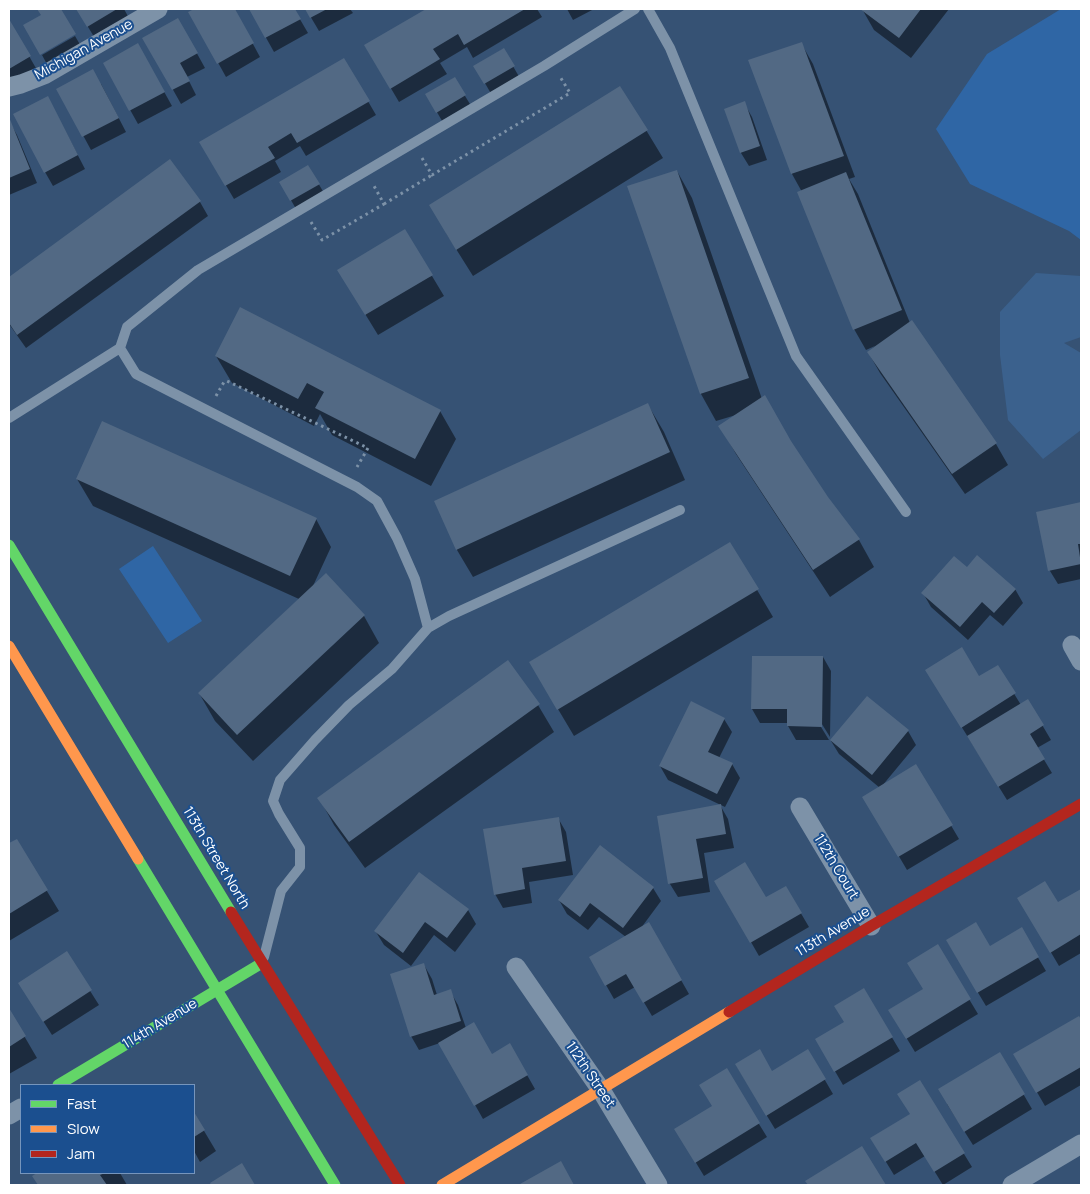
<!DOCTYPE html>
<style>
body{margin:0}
#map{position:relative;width:1090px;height:1194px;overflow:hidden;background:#365274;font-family:Manrope,sans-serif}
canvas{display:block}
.frame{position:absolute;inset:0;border:10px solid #fff;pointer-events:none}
.legend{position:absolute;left:20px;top:1084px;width:175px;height:90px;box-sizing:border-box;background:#1b4f8f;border:1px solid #7695bc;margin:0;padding:6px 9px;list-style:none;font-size:15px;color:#fff}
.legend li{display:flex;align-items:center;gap:10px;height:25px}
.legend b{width:25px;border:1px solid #7695bc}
</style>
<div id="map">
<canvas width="1090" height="1194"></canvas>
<div class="frame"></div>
<ul class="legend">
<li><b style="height:6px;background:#63d668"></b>Fast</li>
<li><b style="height:6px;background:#ff974d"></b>Slow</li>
<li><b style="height:6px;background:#b3261e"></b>Jam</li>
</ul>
</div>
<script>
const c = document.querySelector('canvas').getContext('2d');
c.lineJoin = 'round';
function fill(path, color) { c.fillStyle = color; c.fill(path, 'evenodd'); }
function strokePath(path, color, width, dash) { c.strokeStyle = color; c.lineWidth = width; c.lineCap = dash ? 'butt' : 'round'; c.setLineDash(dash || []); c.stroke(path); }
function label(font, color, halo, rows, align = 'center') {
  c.font = font + ' Manrope,sans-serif'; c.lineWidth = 4; c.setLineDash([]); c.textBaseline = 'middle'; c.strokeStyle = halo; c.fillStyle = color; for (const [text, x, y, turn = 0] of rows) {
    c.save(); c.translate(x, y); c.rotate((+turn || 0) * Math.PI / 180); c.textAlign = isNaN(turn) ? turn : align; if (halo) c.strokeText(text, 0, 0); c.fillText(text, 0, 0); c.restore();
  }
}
const green = new Path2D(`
 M1061,9H1081V240L1069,231L970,184L936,129L987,54Z
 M153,546L202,621L168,643L119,569Z`);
const water = new Path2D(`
 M1036,273L1081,276V337L1064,343L1081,353V430L1043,459L1008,420L1000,355V312Z`);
const shadow = new Path2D(`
 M77,9H124L130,20L96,40Z
 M196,9H234L260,57L226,77L190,12Z
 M250,9H294L308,33L274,52Z
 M306,9H350L353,13L319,31Z
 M428,9H537L542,17L473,58L467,47L440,63L447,74L399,102L366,46Z
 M567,9H594L573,20Z
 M862,9H949L911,58L874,30Z
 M178,19L205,68L187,77L196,95L181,104L144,38Z
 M9,21L41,77L9,96Z
 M75,36L82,48L49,68L42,55Z
 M801,43L813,64L855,177L849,179L858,194L910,323L911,322L996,444L1008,465L965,494L880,373L868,352L875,346L866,350L854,329L802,192L792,174Z
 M503,49L521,80L493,97L475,66Z
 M146,59L172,106L138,124L104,63Z
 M344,60L376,115L306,156L300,146L275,161L281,172L234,199L201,143Z
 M454,78L473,109L445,126L427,95Z
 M101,84L126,132L91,150L58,89Z
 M620,87L663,158L473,276L446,233Z
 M744,103L752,117L767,160L749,166L741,153Z
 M55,111L85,169L53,186L45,172Z
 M9,121L17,135L37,183L9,195Z
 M170,161L200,202L208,216L26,348L9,324V278Z
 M308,166L327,198L299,214L281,183Z
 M677,171L692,198L762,399L827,498L859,540L874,567L830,597L736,454L720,426L736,415L716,421L701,394Z
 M432,276L444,296L378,335L351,291Z
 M216,356L440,411L456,439L431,486L332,435L320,414L314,426L232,383Z
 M648,405L664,432L685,480L473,577L457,550L436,502Z
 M77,479L316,519L331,547L313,586L364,616L379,643L253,761L215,721L199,693L299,599L93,506Z
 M1081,504V579L1058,584L1050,571L1037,513Z
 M730,544L773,617L574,736L530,662Z
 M967,569L1015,589L1023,603L1003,626L990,615L968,640L931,607L923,593Z
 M823,657L831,671L830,737L820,721L818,722L829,740H796L788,726V723H760L752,709Z
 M997,666L1021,705L1028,701L1051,740L1037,748L1052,773L1007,800L935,684L979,678Z
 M538,705L554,732L365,868L334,825L319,798Z
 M724,719L732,732L719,758L732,764L740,778L725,807L668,780L660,766Z
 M908,731L916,745L882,786L916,766L959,839L907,870L864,797L880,788L839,754L831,741Z
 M720,805L728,819L734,848L704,853L710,892L678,897L670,884L658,817Z
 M558,818L566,832L573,875L529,882L532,903L503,908L495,894Z
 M16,840L59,911L9,941V845Z
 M716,881L766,899L786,888L809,927L759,956Z
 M653,888L661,901L641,928L649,924L689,994L652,1016L635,987L614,999L590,957L626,937L599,917L588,930L567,914L559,900Z
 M1081,890V953L1059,966L1019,898L1057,904Z
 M468,910L476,924L455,952L434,935L411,966L384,945L376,932Z
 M1021,929L1046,971L986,1006L947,941L990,948Z
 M937,946L978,1014L915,1052L898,1024L925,989Z
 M66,953L99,1005L52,1035L28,997Z
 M424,965L432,979L437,995L450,991L458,1005L466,1028L491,1055L510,1045L535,1089L483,1119L440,1043L419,1050L411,1036Z
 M864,990L900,1051L843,1085L817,1040L846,1022Z
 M9,1010L37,1058L9,1074Z
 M1079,1017L1081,1021V1085L1045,1106L1015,1054Z
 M808,1051L833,1094L775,1129L736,1065L772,1072Z
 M1000,1054L1032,1109L973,1145L947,1104Z
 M920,1082L972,1167L943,1185L925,1156L894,1175L872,1139L911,1115Z
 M714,1107L759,1124L767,1137L704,1176L684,1143Z
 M194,1114L216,1151L200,1162L194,1151Z
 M861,1148L884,1185H809L807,1182Z
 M560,1163L573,1185H522V1184Z
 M40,1173H120L127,1185H39L34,1176Z`);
const building = new Path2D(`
 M37,9H61L76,34L40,55L23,25L41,15Z
 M76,9H117L87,27Z
 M194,9H235L254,43L217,64L188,12Z
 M249,9H295L301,19L265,38Z
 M305,9H327L310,18Z
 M426,9H525L464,45L458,34L433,49L440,59L390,89L364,45Z
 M860,9H921L899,38Z
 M178,18L198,53L180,63L190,81L172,90L142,38Z
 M9,19L31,56L9,69Z
 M802,42L844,156L791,174L748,60Z
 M138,43L165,92L129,111L103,63Z
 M504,48L515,66L484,84L473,66Z
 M344,58L370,101L297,143L291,133L268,147L275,158L225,186L199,142Z
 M93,69L119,118L82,137L56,89Z
 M455,77L466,95L436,113L425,94Z
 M620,86L648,130L456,250L429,205Z
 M48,96L78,155L44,173L13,114Z
 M745,101L760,146L740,153L724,109Z
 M9,117L30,169L9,178Z
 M170,159L201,201L17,335L9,323V277Z
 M308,165L320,184L290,201L279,182Z
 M677,170L749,378L700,394L627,186Z
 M846,172L902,310L853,330L797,192Z
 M405,229L433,275L365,315L337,270Z
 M240,307L441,410L415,459L315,408L324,392L307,383L298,399L215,356Z
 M912,320L997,443L952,474L867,352Z
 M765,395L791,441L828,497L860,539L813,570L718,426Z
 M648,403L670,452L456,550L434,501Z
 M102,421L317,518L290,576L76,479Z
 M1081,502V544H1078L1081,564L1048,571L1036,512Z
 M730,542L759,589L557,710L529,662Z
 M977,555L1016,589L994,613L982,602L960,627L921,593L954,556L967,567Z
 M326,573L365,615L237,735L198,693Z
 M962,647L979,676L998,665L1016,693L961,728L925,670Z
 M752,656H823L822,727L787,726V709H751Z
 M508,660L540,704L349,842L317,798Z
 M867,696L909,730L872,775L830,740Z
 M1028,699L1044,725L1030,734L1045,759L998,787L967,736Z
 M691,701L725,718L708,752L733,763L717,794L659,766Z
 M916,764L953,825L898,857L862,797Z
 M721,804L726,834L696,839L703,878L668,884L657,816Z
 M559,817L566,861L522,868L525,889L494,895L483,829Z
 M17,839L48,890L9,914V843Z
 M600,845L654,887L623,928L590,903L580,917L558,900Z
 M745,862L766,897L786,886L802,913L750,943L714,881Z
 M419,872L469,909L447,938L425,922L403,953L374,931Z
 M1045,881L1058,902L1081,889V934L1050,953L1017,898Z
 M649,922L682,980L643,1003L626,974L605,986L589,957Z
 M976,922L990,946L1022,927L1039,957L977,993L946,940Z
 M938,944L971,999L906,1039L888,1010L923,989L907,963Z
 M67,951L92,990L43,1022L18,983Z
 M424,963L434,995L451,989L461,1021L410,1037L390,974Z
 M864,988L893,1037L834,1072L815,1039L844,1022L834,1006Z
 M9,1008L26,1036L9,1047Z
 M1079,1016L1081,1019V1067L1036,1093L1013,1054Z
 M474,1022L492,1054L510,1043L528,1075L474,1106L438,1043Z
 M760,1049L772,1071L808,1049L826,1079L766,1116L735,1064Z
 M1000,1052L1025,1094L964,1132L938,1089Z
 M727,1068L760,1123L695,1163L674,1129L712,1106L699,1085Z
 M920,1080L965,1153L934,1172L916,1143L885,1162L870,1138L910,1114L897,1094Z
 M194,1112L205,1130L194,1137Z
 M862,1146L886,1185H808L805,1181Z
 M561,1161L574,1185H521L520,1184Z
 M242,1163L255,1185H211L210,1183Z
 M37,1173H105L100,1175L107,1185H38L32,1176Z`);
const path = new Path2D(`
 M422,158L432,175L570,93L559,75
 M384,204L432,175
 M311,222L322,240L384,204L374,186
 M216,396L224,382L227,381L368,448L357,467`);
const lane = new Path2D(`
 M648,9L670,48L796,356L906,512
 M120,348L136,374L357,487L377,501L397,538L415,579L428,628
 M9,418L120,348L127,327L198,270L544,66L635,9
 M264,957L281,891L300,867V848L279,814L273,801L280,780L315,740L349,705L392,669L428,628L449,616L680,510`);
const street = new Path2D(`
 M9,87L21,84L44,75L158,9
 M1072,645L1081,661
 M800,807L871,926
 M516,967L601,1090L658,1185
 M9,1115L21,1108
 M1012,1185L1081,1144`);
const fast = new Path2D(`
 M9,545L231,912
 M138,859L335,1185
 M58,1085L262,963`);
const slow = new Path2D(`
 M9,646L138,859
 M442,1185L729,1012`);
const jam = new Path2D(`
 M231,912L400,1185
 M729,1012L871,926L1081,804`);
const streetNames = [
 ["Michigan Avenue",84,50,-29],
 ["113th Street North",216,858,59],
 ["112th Court",836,867,59],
 ["113th Avenue",833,932,-31],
 ["114th Avenue",160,1024,-31],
 ["112th Street",590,1075,56]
];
fill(green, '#2f66a5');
fill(water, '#3b618d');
fill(shadow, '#0007');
fill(building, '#526984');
strokePath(path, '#7d92a8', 3, [2.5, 4]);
strokePath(lane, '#7d92a8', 10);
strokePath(street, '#7d92a8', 19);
strokePath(fast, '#63d668', 11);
strokePath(slow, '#ff974d', 11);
strokePath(jam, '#b3261e', 11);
label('14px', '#fff', '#1b4f8f', streetNames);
</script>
